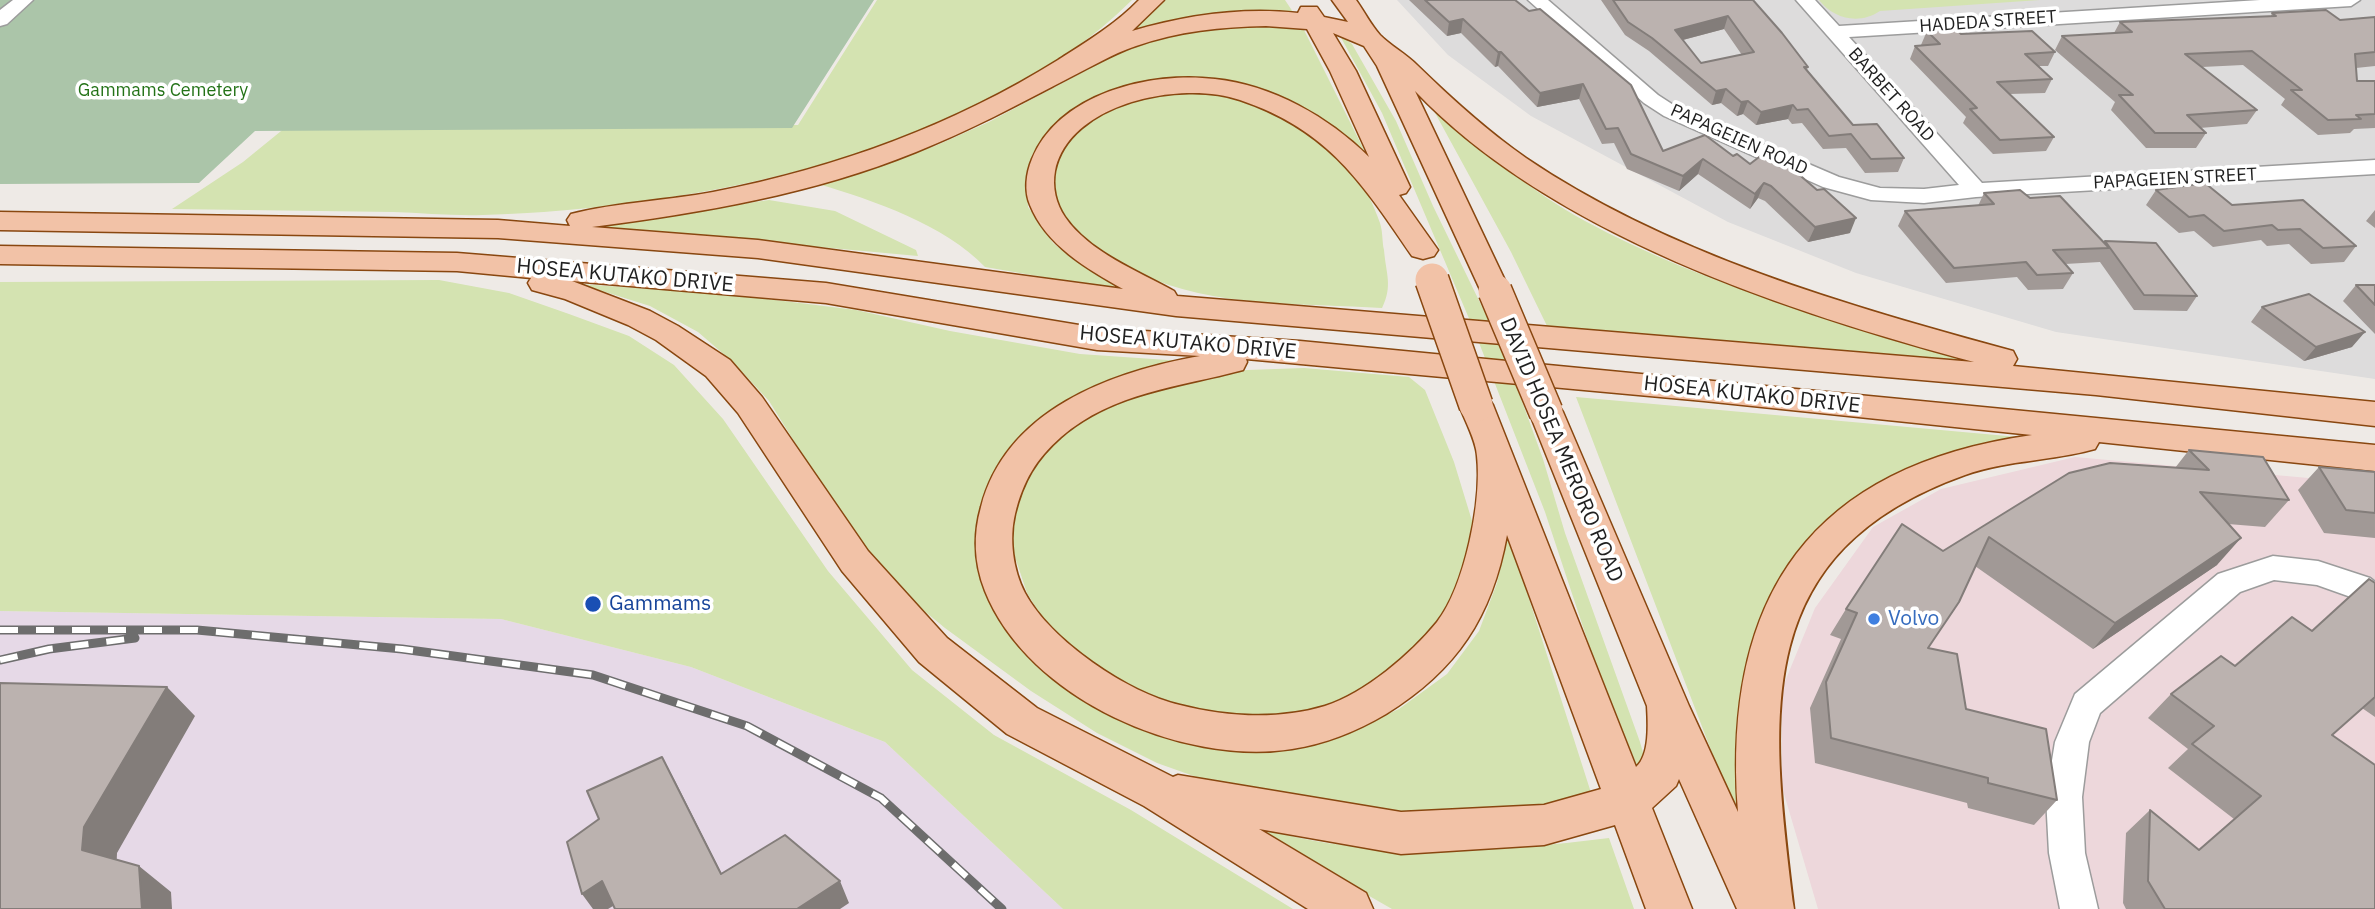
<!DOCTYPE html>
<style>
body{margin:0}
canvas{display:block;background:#eeeae6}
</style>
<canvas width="2375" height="909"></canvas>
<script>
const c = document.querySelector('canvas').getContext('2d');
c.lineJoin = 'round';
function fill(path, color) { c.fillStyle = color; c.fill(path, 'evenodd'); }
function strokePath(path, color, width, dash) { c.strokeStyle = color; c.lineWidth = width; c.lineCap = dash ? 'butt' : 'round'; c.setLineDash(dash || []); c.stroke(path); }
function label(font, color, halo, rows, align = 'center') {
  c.font = font + ' "IBM Plex Sans",sans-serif'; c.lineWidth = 7; c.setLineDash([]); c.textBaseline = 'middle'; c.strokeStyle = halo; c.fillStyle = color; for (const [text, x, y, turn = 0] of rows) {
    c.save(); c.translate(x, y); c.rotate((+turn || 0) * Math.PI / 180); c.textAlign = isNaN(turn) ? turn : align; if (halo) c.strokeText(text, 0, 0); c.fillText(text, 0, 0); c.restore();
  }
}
const residential = new Path2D(`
 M1397,0H2375V379L2056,332L1856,273L1728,222L1531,116L1448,55Z`);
const commercial = new Path2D(`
 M2075,457L2375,484V909H1818L1782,787V689L1815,608L1873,527L1941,489Z`);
const industrial = new Path2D(`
 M0,611L501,619L691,667L885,742L1063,909H0Z`);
const grass = new Path2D(`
 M877,0H1132C979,152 693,209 483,215C453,216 423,213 393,212C320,211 246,210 172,209L243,162L286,127L798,125Z
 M1158,0H1285L1295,15L1114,41Z
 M1819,0H2040L1880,11C1859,25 1834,19 1819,0Z
 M1244,24L1302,26L1369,160L1289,101L1148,82L1110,90L1076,107L1051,129L1032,155L1027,179L1028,207L1053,243L1074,260L1125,291L985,267C945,225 873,200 818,184L935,146L989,122L1138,43L1199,27Z
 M1339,34L1352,44L1396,121L1433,206L1504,352L1543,459L1565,533L1640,742L1644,756L1641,776L1591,651L1545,512L1476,335L1382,113Z
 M1203,91C1278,104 1356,147 1380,223C1383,232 1382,242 1384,250C1386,274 1393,286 1382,308C1304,303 1213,308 1141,274C1112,261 1055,225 1051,189C1050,177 1055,165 1060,154C1072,132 1091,116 1114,106C1143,94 1172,94 1203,91Z
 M1434,111C1483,150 1530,191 1585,221C1706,287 1843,322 1975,361L1547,326L1511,252Z
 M769,200L835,211L916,250L918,256L590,226Z
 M439,280L509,293L569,314L629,336L674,365L723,419L828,571L912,670L994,735L1131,810L1293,909H1063L885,742L691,667L501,619L0,611V282Z
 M580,284L735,295L856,310L950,331L1080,354L1182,361L1060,408L980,535L1099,707L1341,735L1399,709L1447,674L1479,631L1497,583L1508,533L1593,799L1532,813L1419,815L1233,790L1157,763L1097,733L1031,691L945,628L896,588L847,526L769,401L734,363L698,332L650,306Z
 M1304,368L1409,377L1425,390L1454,462L1476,534L1458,596L1409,666L1326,710L1276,721L1169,707L1119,684L1077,652L1047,625L1027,593L1012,548L1011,510L1021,478L1052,441L1087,415L1133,396L1192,380L1247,370Z
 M1576,397L2018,437L1987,445L1799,563L1740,801L1732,805Z
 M1247,826C1278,832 1310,842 1342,845C1429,856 1522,849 1609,838L1634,909H1392Z`);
const cemetery = new Path2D(`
 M0,0H874L792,128L255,131L199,183L0,184Z`);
const minor = new Path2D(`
 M13,0H33L7,24L0,26V10Z
 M1528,0H1548L1658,95L1678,108L1839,177L1880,188L1924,189L1959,185L1796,0H1815L1839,26L2260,0H2360L2351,6L1849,37L1982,183L2375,160V174L1976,197L1924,203L1871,200L1823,187L1664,116L1644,103Z
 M2273,556L2318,561L2370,578L2375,582V610L2364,607L2348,596L2317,585L2274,580L2240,592L2100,713L2089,742L2082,797L2085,853L2098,909H2060L2049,853L2046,797L2055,742L2075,694L2218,574Z`);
const major = new Path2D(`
 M1139,0H1164L1132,31C1186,15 1242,7 1298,13L1301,7H1317L1324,17L1348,22L1332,0H1356C1364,11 1371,25 1380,35C1391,46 1406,54 1417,65C1452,99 1486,130 1526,158C1669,255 1848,306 2013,351L2017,359L2013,366L2375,402V426L2096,395L1176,316L758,258L498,238L0,230V212L498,220L570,226L567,220L571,214C617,202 666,201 713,192C836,168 952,126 1058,60C1086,42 1116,24 1139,0ZM1266,26L1307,29L1330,71L1369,157C1329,117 1272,85 1215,79C1151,71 1059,93 1032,159C1026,173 1024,191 1030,205C1046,245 1087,269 1123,289L758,240L592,227C701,213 813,194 916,152C969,131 1019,104 1069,78C1091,67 1112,54 1136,46C1178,31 1222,27 1266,26ZM1333,33L1364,46L1377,66L1484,298L1495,301L1506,298L1510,291L1415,91C1551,234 1787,312 1974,362L1177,296L1174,291C1138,271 1089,252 1065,217C1056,204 1052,187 1055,171C1069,102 1183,80 1240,100C1329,130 1362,183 1412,256L1423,259L1434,256L1438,250L1399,195L1406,193L1410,187L1356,71Z
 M0,246L457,253L826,283L1097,328L1300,341L2375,445V471L2099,442L2095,449C2053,461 2007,460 1965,475C1747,553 1771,719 1794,909H1737L1679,779L1676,786L1652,808L1692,909H1646L1615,825L1544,845L1401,854L1259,829L1366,893L1373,909H1308L1144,806L1007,734L919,662L842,571L738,413L706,376L656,340L628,325L565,299L532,290L528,283L531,278L457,271L0,264ZM572,281L826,303L1097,350L1200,356C1110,372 1006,410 981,507C973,535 974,563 985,591C1028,699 1182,766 1292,749C1326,744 1357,731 1386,714C1457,670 1492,617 1507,535L1601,789L1544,805L1401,812L1178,775L1173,777L1037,708L947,638L868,551L762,397L730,360L678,326L650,311ZM1246,359L1704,401L2032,435C1812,466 1722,595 1738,812L1689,706L1563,412L1558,404L1546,400L1534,404L1529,412L1647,706C1648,723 1650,755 1636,767L1493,405L1488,397L1476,393L1464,397L1459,405C1465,421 1476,440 1477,456C1482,501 1465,586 1437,622C1411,654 1365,693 1325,706C1279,720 1226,717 1180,705C1128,693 1051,641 1025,593C1013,570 1009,539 1015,514C1023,481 1036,459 1061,437C1113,392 1180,387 1243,370L1247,362Z`);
const rail = new Path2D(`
 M0,630H197L402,649L593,675L747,726L881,798L1002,909
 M0,660L49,649L135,638`);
const majorBridge = new Path2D(`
 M1432,280L1476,405
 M1495,291L1546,412`);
const wall = new Path2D(`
 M1409,0H1515L1663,151L1733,156L1750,164L1850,233L1808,242L1765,201L1758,198L1750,209L1698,174L1679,191L1627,169L1614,143L1602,144L1579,99L1537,107L1498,66L1495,67L1461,33L1447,36Z
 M1601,0H1753L1808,67L1807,70L1853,125L1904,158L1898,172L1865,173L1846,148L1823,149L1802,123L1792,124L1788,119L1756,125L1743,114L1737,116L1721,103L1712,105L1649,51L1625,35ZM1724,29L1742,55L1701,63L1683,40Z
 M2272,13L2340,20L2375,17V66L2356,68L2357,81H2375V128L2354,129L2350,133L2318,135L2281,105L2285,99L2243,65L2202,67L2257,110L2247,124L2200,128L2206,133L2196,148H2146L2111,110L2115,102L2055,50L2062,36L2114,33L2120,22L2271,16Z
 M1927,31L1961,34L2055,52L2048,66H2039L2052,79L2045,93L2010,94L2054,137L2046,151L1993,154L1963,123L1966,117L1910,59L1915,46L1922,45H1921Z
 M2156,190L2232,205L2356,246L2344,262L2311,264L2289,244L2267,246L2261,240L2213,247L2194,231L2179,233L2146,205Z
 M1984,193L2030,198L2197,296L2187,311L2134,310L2100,262L2065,264L2073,273L2063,289L2028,290L2017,277L1946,283L1898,226L1905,211L1978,206Z
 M2375,210V228L2366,221Z
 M2356,285H2375V334L2343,301Z
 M2262,307L2352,347L2304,361L2251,322Z
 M2189,450L2289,500L2265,527L2228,524L2217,565L2093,649L1975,566L1928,648L1966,709L2057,800L2034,825L1968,808L1967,803L1815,763L1810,708L1841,639L1830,635L1846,609L1943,551L2175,468Z
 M2319,467L2375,472V538L2324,533L2298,490Z
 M2375,583V717L2362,708L2332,735L2375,909H2126L2123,903L2126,833L2150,810L2199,850L2234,819L2168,768L2188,749L2148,718L2171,694L2312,631Z`);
const shadedWall = new Path2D(`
 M1728,16L1724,29L1671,43L1675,30Z
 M1463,19L1461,33L1447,36L1449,22Z
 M1498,52H1501L1498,66L1495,67Z
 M1583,84L1579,99L1537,107L1540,93Z
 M1726,89L1721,103L1712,105L1716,91Z
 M1748,101L1743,114L1737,116L1741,102Z
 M1793,105L1788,119L1756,125L1761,112Z
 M1703,159L1698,174L1679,191L1683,176Z
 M1764,183L1758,198L1750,209L1755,194Z
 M1856,218L1850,233L1808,242L1815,227Z
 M2365,332L2352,347L2304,361L2316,347Z
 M2241,538L2217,565L2093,649L2115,623Z
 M167,687L195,716L117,853L116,877L82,850L84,827Z
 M662,757L675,781L733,896L721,874Z
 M139,866L171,892L172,909H142Z
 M602,881L618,903L608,909H593L582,894Z
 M840,881L849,903L840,909H797Z`);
const building = new Path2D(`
 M1425,0H1515L1529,11L1540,9L1631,85L1663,151L1705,135L1733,156L1737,154L1750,164L1763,154L1788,165L1817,190L1824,189L1856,218L1815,227L1771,186L1764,183L1755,194L1703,159L1683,176L1631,154L1618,128L1606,129L1583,84L1540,93L1501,52H1498L1463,19L1449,22Z
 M1613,0H1753L1782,33L1808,67H1804L1853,125L1877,124L1904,158L1871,159L1851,134L1829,136L1808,109L1797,110L1793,105L1761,112L1748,101L1741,102L1726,89L1716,91L1652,38L1628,22ZM1728,16L1754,52L1701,63L1675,30Z
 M2326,10L2340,20L2375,17V52L2355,54L2357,81H2375V114L2356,115L2361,119L2328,120L2291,90H2302L2252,51L2185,54L2257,110L2187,115L2206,133H2155L2119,95H2133L2062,36L2132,32L2120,22L2276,16L2272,13Z
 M1957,30L1961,34L2032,31L2055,52L2025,54L2052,79L1997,82L2054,137L2000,140L1970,109L1977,108L1915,46L1940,44L1927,31Z
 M2205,183L2232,205L2303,200L2356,246L2323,248L2300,229L2278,230L2272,225L2224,231L2204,215L2189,217L2156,190Z
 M2020,190L2030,198L2060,196L2109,248L2053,250L2073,273L2037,275L2026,262L1954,268L1905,211L1994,204L1984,193Z
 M2105,241L2156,243L2197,296L2144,295Z
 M2356,285H2375V305Z
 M2309,294L2365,332L2316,347L2262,307Z
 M2189,450L2263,457L2289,500L2200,492L2241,538L2115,623L1989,537L1959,602L1928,648L1957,654L1966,709L2046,729L2057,800L1988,783V778L1831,738L1826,682L1857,613L1846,609L1902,524L1943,551L2069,473L2110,463L2209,470Z
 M2319,467L2375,472V513L2346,510Z
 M2369,579L2375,583V697L2332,735L2375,765V909H2165L2148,881L2150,810L2199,850L2261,796L2192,744L2214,726L2171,694L2221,656L2235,666L2292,617L2312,631Z
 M0,683L167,687L84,827L82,850L139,866L142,909H0Z
 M662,757L721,874L785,835L840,881L797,909H615L602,881L582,894L567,842L599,819L587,791Z`);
const markers = [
 [593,604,9,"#1a4fb4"],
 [1874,619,7,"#3f7fe0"]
];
const farStreetnames = [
 ["HADEDA STREET",1988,22,-4],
 ["BARBET ROAD",1891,95,48],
 ["PAPAGEIEN ROAD",1739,140,24],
 ["PAPAGEIEN STREET",2175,179,-3]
];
const farParknames = [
 ["Gammams Cemetery",163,91]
];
const streetNames = [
 ["HOSEA KUTAKO DRIVE",625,276,5],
 ["HOSEA KUTAKO DRIVE",1188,343,5],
 ["HOSEA KUTAKO DRIVE",1752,395,6],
 ["DAVID HOSEA MERORO ROAD",1561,450,67]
];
const transitNames = [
 ["Gammams",609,604]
];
const shopNames = [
 ["Volvo",1888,619]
];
fill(residential, '#dddcdc');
fill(commercial, '#edd7db');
fill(industrial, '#e6d9e7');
fill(grass, '#d4e3b1');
fill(cemetery, '#abc5a9');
strokePath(minor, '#9c9c9c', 3);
strokePath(major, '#894710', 3);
fill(minor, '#fff');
fill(major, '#f2c2a7');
strokePath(rail, '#6d6d6d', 9);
strokePath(rail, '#fff', 6, [18]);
strokePath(majorBridge, '#894710', 36, []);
strokePath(majorBridge, '#f2c2a7', 33);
fill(wall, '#a19996');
fill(shadedWall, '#837d7a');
fill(building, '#bbb2af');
strokePath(building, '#837d7a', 2);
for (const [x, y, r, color] of markers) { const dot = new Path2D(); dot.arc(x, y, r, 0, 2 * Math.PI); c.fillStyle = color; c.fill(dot); strokePath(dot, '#fff', 2.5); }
label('18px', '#1f1f1f', '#fff', farStreetnames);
label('18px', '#237217', '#fff', farParknames);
label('21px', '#1f1f1f', '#fff', streetNames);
label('21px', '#164399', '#fff', transitNames, 'left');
label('21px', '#366cbe', '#fff', shopNames, 'left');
</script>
